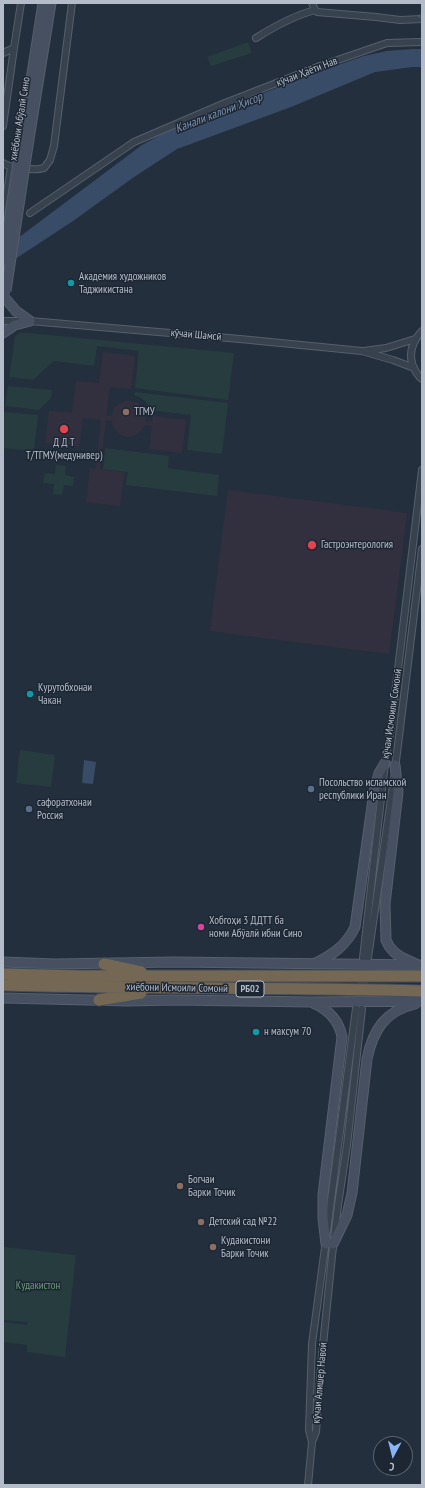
<!DOCTYPE html>
<meta charset="utf-8">
<style>
body{margin:0}
#map{position:relative;width:425px;height:1488px;overflow:hidden;background:#242f3e;font-family:"PT Sans Narrow",sans-serif}
canvas{display:block}
.frame{position:absolute;inset:0;border:4px solid #b4bcc9;pointer-events:none}
.north{position:absolute;left:373px;top:1436px;width:40px;height:40px;box-sizing:border-box;background:#1d2633;border:1px solid #59626f;border-radius:50%;rotate:187deg;font-size:11px;font-weight:700;line-height:16px;text-align:center;color:#b4bcc9}
.north::after{content:'';display:block;margin:auto;width:14px;height:18px;background:#8ab4f8;clip-path:polygon(50% 0,100% 100%,50% 72%,0 100%)}
</style>
<div id="map">
<canvas width="425" height="1488"></canvas>
<div class="frame"></div>
<div class="north">С</div>
</div>
<script>
const c = document.querySelector('canvas').getContext('2d');
c.lineJoin = 'round';
function fill(path, color) { c.fillStyle = color; c.fill(path, 'evenodd'); }
function strokePath(path, color, width, dash) { c.strokeStyle = color; c.lineWidth = width; c.lineCap = dash ? 'butt' : 'round'; c.setLineDash(dash || []); c.stroke(path); }
function label(font, color, halo, rows, align = 'center') {
  c.font = font + ' "PT Sans Narrow",sans-serif'; c.lineWidth = 3; c.setLineDash([]); c.textBaseline = 'middle'; c.strokeStyle = halo; c.fillStyle = color; for (const [text, x, y, turn = 0] of rows) {
    c.save(); c.translate(x, y); c.rotate((+turn || 0) * Math.PI / 180); c.textAlign = isNaN(turn) ? turn : align; if (halo) c.strokeText(text, 0, 0); c.fillText(text, 0, 0); c.restore();
  }
}
const medical = new Path2D(`
 M103,352L135,356L131,389L110,387L106,416H112L114,408L119,404L125,401H131L138,403L143,408L146,415L145,421L152,422L153,416L186,420L182,453L149,449L152,426L145,425L142,430L137,434L130,437L124,436L118,433L114,428L112,421L106,420L100,469L124,472L120,506L86,502L90,468L96,469L101,420L83,418L79,447L45,443L49,411L72,413L76,381L99,383Z
 M228,490L407,513L389,654L210,631Z`);
const green = new Path2D(`
 M248,42L252,53L211,66L207,57Z
 M19,333H28L234,353L228,400L135,388L139,351L97,346L94,366L54,361L33,380L9,377L15,337Z
 M8,386L52,390L51,398L39,410L5,406Z
 M135,392L228,403L222,454L187,450L191,415L149,410C148,401 142,398 134,395Z
 M4,412L38,415L34,451L3,448Z
 M105,448L169,456L168,468L219,475L217,496L126,485L128,472L103,469Z
 M56,465L66,466L65,475L74,477L73,486L64,485L62,495L53,494L54,484L43,483L45,473L55,474Z
 M20,750L55,755L51,787L16,783Z
 M3,1247L76,1255L65,1357L27,1352V1345L3,1342V1322L27,1325V1322L3,1320Z`);
const water = new Path2D(`
 M413,49H422V67H412L375,72L291,107L177,149L134,177L73,221L3,267V248L22,235L142,145L164,133L309,75L364,56L387,51Z
 M84,760L96,762L93,784L82,783Z`);
const streetTunnel = new Path2D(`
 M357,1004L363,962
 M362,1004L368,961`);
const street = new Path2D(`
 M312,3L315,10L317,12L376,17L400,20L422,19
 M256,38C275,26 293,16 315,10
 M3,53L14,48L21,3
 M3,126L14,48
 M3,163C10,168 36,171 44,168L50,160L54,146L72,3
 M30,213L134,142L225,103L320,66L387,43L422,42
 M3,218L11,167
 M3,321H30L240,339L362,351L393,360L414,368
 M422,331C411,343 407,357 416,372C418,375 419,377 422,379
 M364,351L386,348L415,339
 M395,769L422,549
 M363,958L385,763L391,727L422,470
 M368,958L394,778
 M327,1231L356,1008
 M312,1442L316,1432L322,1355L332,1256L338,1205L347,1145L362,1009
 M308,1485L312,1442L309,1430L312,1344L326,1240`);
const secondary = new Path2D(`
 M22,137L43,3
 M29,139L51,3
 M5,298L16,311L30,321
 M3,333L15,325L30,321
 M395,765L398,792L385,904L386,940L389,946L394,952L401,957L416,964
 M3,962L55,964L173,962L422,965
 M314,964C332,955 346,946 355,927L374,792L379,773L385,763
 M3,998L128,1001L175,1000L312,1002L422,1001
 M313,1003C329,1010 339,1020 342,1037L323,1195V1218L326,1244
 M333,1244L347,1215L352,1193L367,1059C373,1030 385,1011 415,1004`);
const highway = new Path2D(`
 M104,964L141,972
 M3,974L80,976H422
 M3,985C143,989 282,987 422,991
 M99,1000L141,993`);
const rail = new Path2D(`
 M420,16H422`);
const secondaryBridge = new Path2D(`
 M3,260L22,137
 M6,291L29,139`);
const markers = [
 [71,283,4,"#0f9aa8"],
 [126,412,4,"#8d6e63"],
 [64,429,5,"#e0444e"],
 [312,545,5,"#e0444e"],
 [30,694,4,"#0f9aa8"],
 [311,789,4,"#5c6f8a"],
 [29,809,4,"#5c6f8a"],
 [201,927,4,"#d1479c"],
 [256,1032,4,"#0f9aa8"],
 [180,1186,4,"#8d6e63"],
 [201,1222,4,"#8d6e63"],
 [213,1247,4,"#8d6e63"]
];
const shields = [
 [250,989,28]
];
const shieldNames = [
 ["РБ02",250,989]
];
const streetNames = [
 ["кӯчаи Ҳаёти Нав",307,72,-21],
 ["хиёбони Абӯалӣ Сино",20,119,-81],
 ["кӯчаи Шамсӣ",196,335,5],
 ["кӯчаи Исмоили Сомонӣ",392,714,-82],
 ["хиёбони Исмоили Сомонӣ",177,988,1],
 ["кӯчаи Алишер Навоӣ",320,1383,-85]
];
const poiNames = [
 ["Академия художников",79,277],
 ["Таджикистана",79,290],
 ["ТГМУ",134,412],
 ["Д Д Т",64,443,"center"],
 ["Т/ТГМУ(медунивер)",64,456,"center"],
 ["Гастроэнтерология",321,545],
 ["Курутобхонаи",38,688],
 ["Чакан",38,701],
 ["Посольство исламской",319,783],
 ["республики Иран",319,796],
 ["сафоратхонаи",37,803],
 ["Россия",37,816],
 ["Хобгоҳи 3 ДДТТ ба",209,921],
 ["номи Абӯалӣ ибни Сино",209,934],
 ["н максум 70",264,1032],
 ["Богчаи",188,1180],
 ["Барки Точик",188,1193],
 ["Детский сад №22",209,1222],
 ["Кудакистони",221,1241],
 ["Барки Точик",221,1254]
];
const parkNames = [
 ["Кудакистон",38,1286]
];
const waterNames = [
 ["Канали калони Ҳисор",219,113,-21]
];
fill(medical, '#32303f');
fill(green, '#263c3f');
fill(water, '#394c67');
strokePath(streetTunnel, '#3a4453', 6, [6, 3]);
strokePath(street, '#565f6c', 8);
strokePath(secondary, '#565f6c', 11);
strokePath(highway, '#434c59', 13);
strokePath(street, '#38414e', 6);
strokePath(secondary, '#465061', 9);
strokePath(highway, '#746855', 11);
strokePath(rail, '#5a6575', 3);
strokePath(rail, '#1d2633', 1.5, [4.5]);
strokePath(secondaryBridge, '#565f6c', 11, []);
strokePath(secondaryBridge, '#465061', 9);
for (const [x, y, r, color] of markers) { const dot = new Path2D(); dot.arc(x, y, r, 0, 2 * Math.PI); c.fillStyle = color; c.fill(dot); strokePath(dot, '#1d2633', 1.5); }
for (const [x, y, w] of shields) { const box = new Path2D(); box.roundRect(x - w / 2, y - 8, w, 16, 3); c.fillStyle = '#1d2633'; c.fill(box); strokePath(box, '#b4bcc9', 1); }
label('bold 10px', '#b4bcc9', null, shieldNames);
label('11px', '#b4bcc9', '#1d2633', streetNames);
label('11px', '#b4bcc9', '#1d2633', poiNames, 'left');
label('11px', '#6b9a76', '#1d2633', parkNames);
label('italic 12px', '#7c92b1', '#1d2633', waterNames);
</script>
